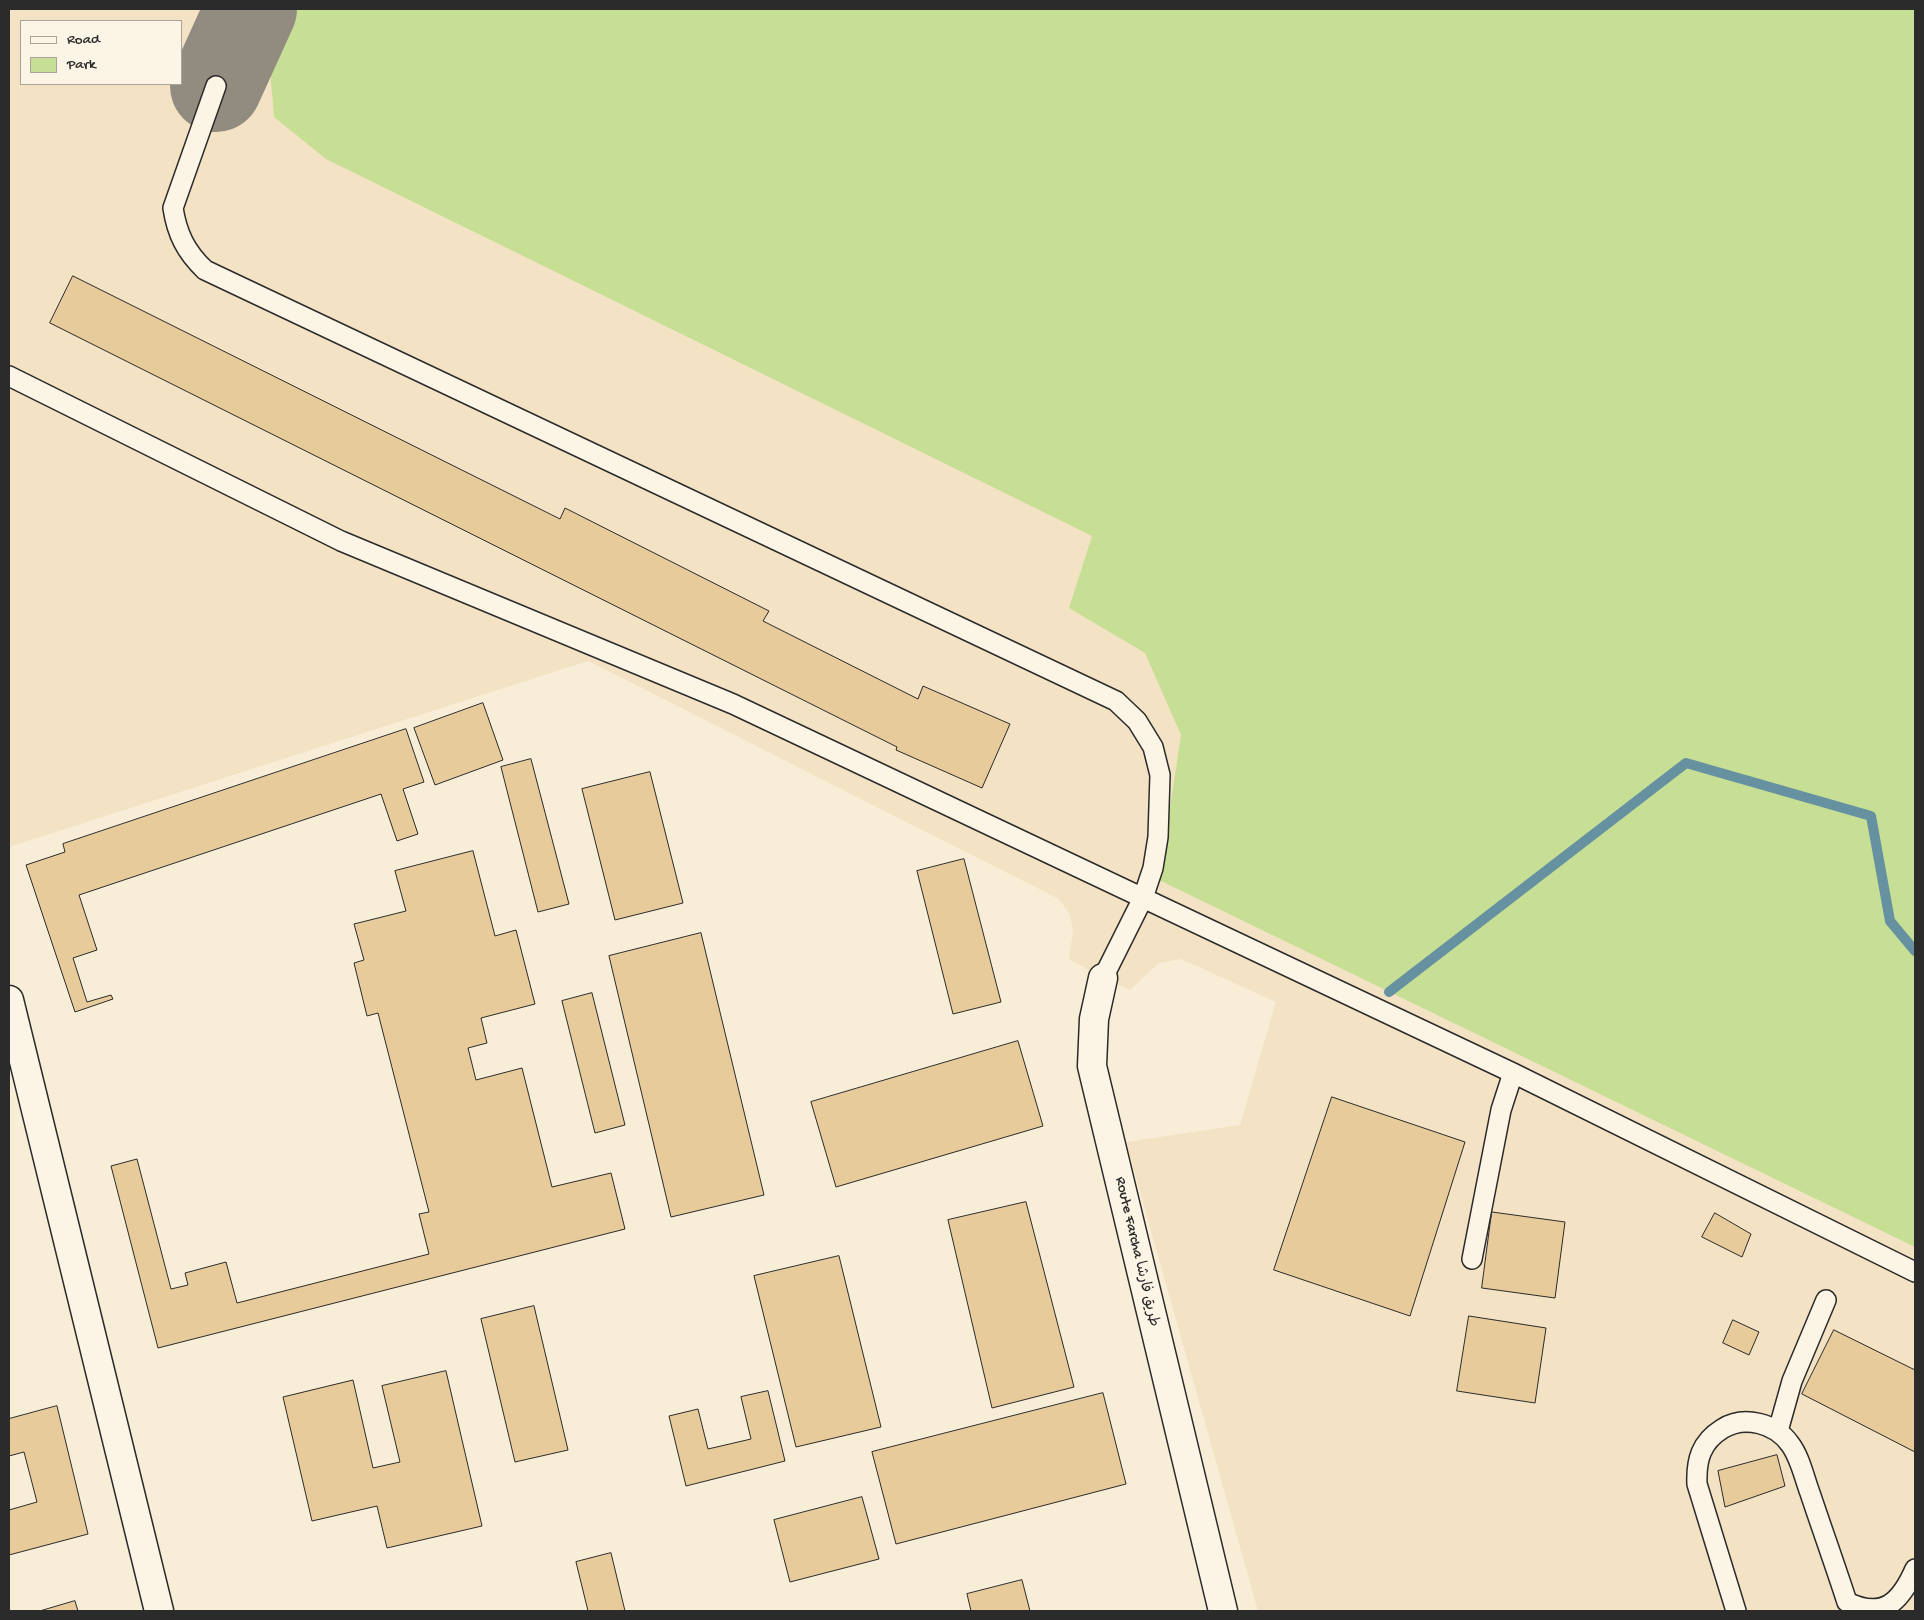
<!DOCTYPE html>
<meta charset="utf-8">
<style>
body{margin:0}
#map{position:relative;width:1924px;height:1620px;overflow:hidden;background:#f8edd6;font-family:"Gochi Hand",sans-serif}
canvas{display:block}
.frame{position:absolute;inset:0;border:10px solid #2b2b2b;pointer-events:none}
.legend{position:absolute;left:20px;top:20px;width:162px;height:65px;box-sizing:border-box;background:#fcf5e5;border:1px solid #a8a49b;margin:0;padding:6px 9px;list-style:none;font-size:15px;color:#2b2b2b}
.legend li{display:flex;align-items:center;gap:10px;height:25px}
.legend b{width:25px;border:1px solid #a8a49b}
</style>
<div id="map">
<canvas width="1924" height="1620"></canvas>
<div class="frame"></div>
<ul class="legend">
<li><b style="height:6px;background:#fcf5e5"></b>Road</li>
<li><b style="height:14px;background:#c7df95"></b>Park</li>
</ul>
</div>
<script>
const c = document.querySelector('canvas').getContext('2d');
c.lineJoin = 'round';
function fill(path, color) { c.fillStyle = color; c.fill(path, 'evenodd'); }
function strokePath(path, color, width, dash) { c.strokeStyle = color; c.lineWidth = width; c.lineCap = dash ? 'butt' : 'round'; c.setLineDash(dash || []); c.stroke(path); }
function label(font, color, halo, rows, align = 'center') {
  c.font = font + ' "Gochi Hand","Playpen Sans Arabic",sans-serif'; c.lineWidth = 4; c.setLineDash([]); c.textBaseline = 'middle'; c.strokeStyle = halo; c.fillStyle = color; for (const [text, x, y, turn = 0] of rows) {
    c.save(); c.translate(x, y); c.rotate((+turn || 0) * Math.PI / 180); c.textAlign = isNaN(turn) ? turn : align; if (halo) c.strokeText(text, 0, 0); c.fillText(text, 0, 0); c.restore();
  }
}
const built = new Path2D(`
 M9,9H1915V1611H1258L1126,1142L1240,1125L1276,1002L1181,959L1159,963L1130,990L1103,978L1069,959L1073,931L1070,915L1059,899L588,661L9,847ZM21,21H181V84H21Z`);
const green = new Path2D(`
 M283,9H1915V1247L1159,880L1181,735L1145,653L1069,608L1092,536L326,159L274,117L268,47Z`);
const stream = new Path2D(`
 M1389,992L1686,763L1871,816L1890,921L1915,951`);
const taxiway = new Path2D(`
 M216,86L251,9`);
const building = new Path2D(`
 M73,276L560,519L565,508L769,611L763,621L918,699L923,686L1010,724L982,788L896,750L897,747L50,323Z
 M483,703L503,760L435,785L414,728Z
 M406,729L424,782L403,789L418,834L397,841L381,794L79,895L97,950L73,958L87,1002L111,995L113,999L75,1012L26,865L65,852L63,844Z
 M531,759L569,904L538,912L501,767Z
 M650,772L683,903L615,920L582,789Z
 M473,851L495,936L516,930L535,1004L481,1018L487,1043L468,1048L476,1080L522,1068L552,1187L611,1173L625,1229L158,1348L111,1166L137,1159L171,1289L188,1285L185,1273L226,1262L237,1303L429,1254L419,1214L429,1212L378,1013L367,1016L354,963L364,960L354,924L406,911L395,871Z
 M964,859L1001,1002L953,1014L917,871Z
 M701,933L764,1195L671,1217L609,956Z
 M592,993L625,1125L595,1133L562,1001Z
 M1018,1041L1043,1126L836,1187L811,1102Z
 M1332,1097L1465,1142L1410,1316L1274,1270Z
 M1026,1202L1074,1387L992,1408L948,1220Z
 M1492,1212L1565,1222L1555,1298L1482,1288Z
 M1715,1213L1751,1234L1742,1257L1702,1237Z
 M839,1256L881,1427L796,1447L754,1276Z
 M534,1306L568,1450L515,1462L481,1319Z
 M1469,1316L1546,1328L1535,1403L1457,1391Z
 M1733,1320L1759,1332L1749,1355L1723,1343Z
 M1834,1330L1915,1370V1452L1802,1394Z
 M446,1371L482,1526L387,1548L377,1506L312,1521L283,1397L353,1380L373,1468L400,1462L382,1386Z
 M768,1391L785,1461L686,1486L669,1416L698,1409L708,1449L751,1439L741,1397Z
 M1103,1393L1126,1484L896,1544L872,1452Z
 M57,1406L88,1534L9,1555V1510L37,1502L24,1452L9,1456V1419Z
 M1777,1455L1785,1486L1725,1507L1718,1471Z
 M862,1497L879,1559L790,1582L774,1520Z
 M611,1553L625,1611H588L576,1562Z
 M1022,1580L1030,1611H971L967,1594Z
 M75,1601L78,1611H40Z`);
const lane = new Path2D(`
 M216,86L173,208C177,234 186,252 205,270L1116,701L1137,721L1153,747L1160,775L1158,837L1153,868L1143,898L1103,978
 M9,376L341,541L733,704L1513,1073L1915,1272
 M1472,1259L1501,1110L1513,1073
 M1778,1431L1792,1381L1826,1300
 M1736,1611L1697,1484C1696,1460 1701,1442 1722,1429C1744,1415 1775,1423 1790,1444C1800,1457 1804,1477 1810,1493C1822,1529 1835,1565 1847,1602C1884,1620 1901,1601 1915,1569`);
const street = new Path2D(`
 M1103,978L1094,1019L1092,1066L1223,1611
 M9,1000L159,1611`);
const streetNames = [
 ["Route Farcha طريق فارشا",1136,1252,77]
];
fill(built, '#f3e3c4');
fill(green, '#c7df95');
strokePath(stream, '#6691a1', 10);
strokePath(taxiway, '#928c80', 92);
fill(building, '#e7cb9b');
strokePath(building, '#2b2b2b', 1);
strokePath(lane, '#2b2b2b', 22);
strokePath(street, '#2b2b2b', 31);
strokePath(lane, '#fcf5e5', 19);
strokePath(street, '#fcf5e5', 28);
label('15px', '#2b2b2b', '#fcf5e5', streetNames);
</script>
